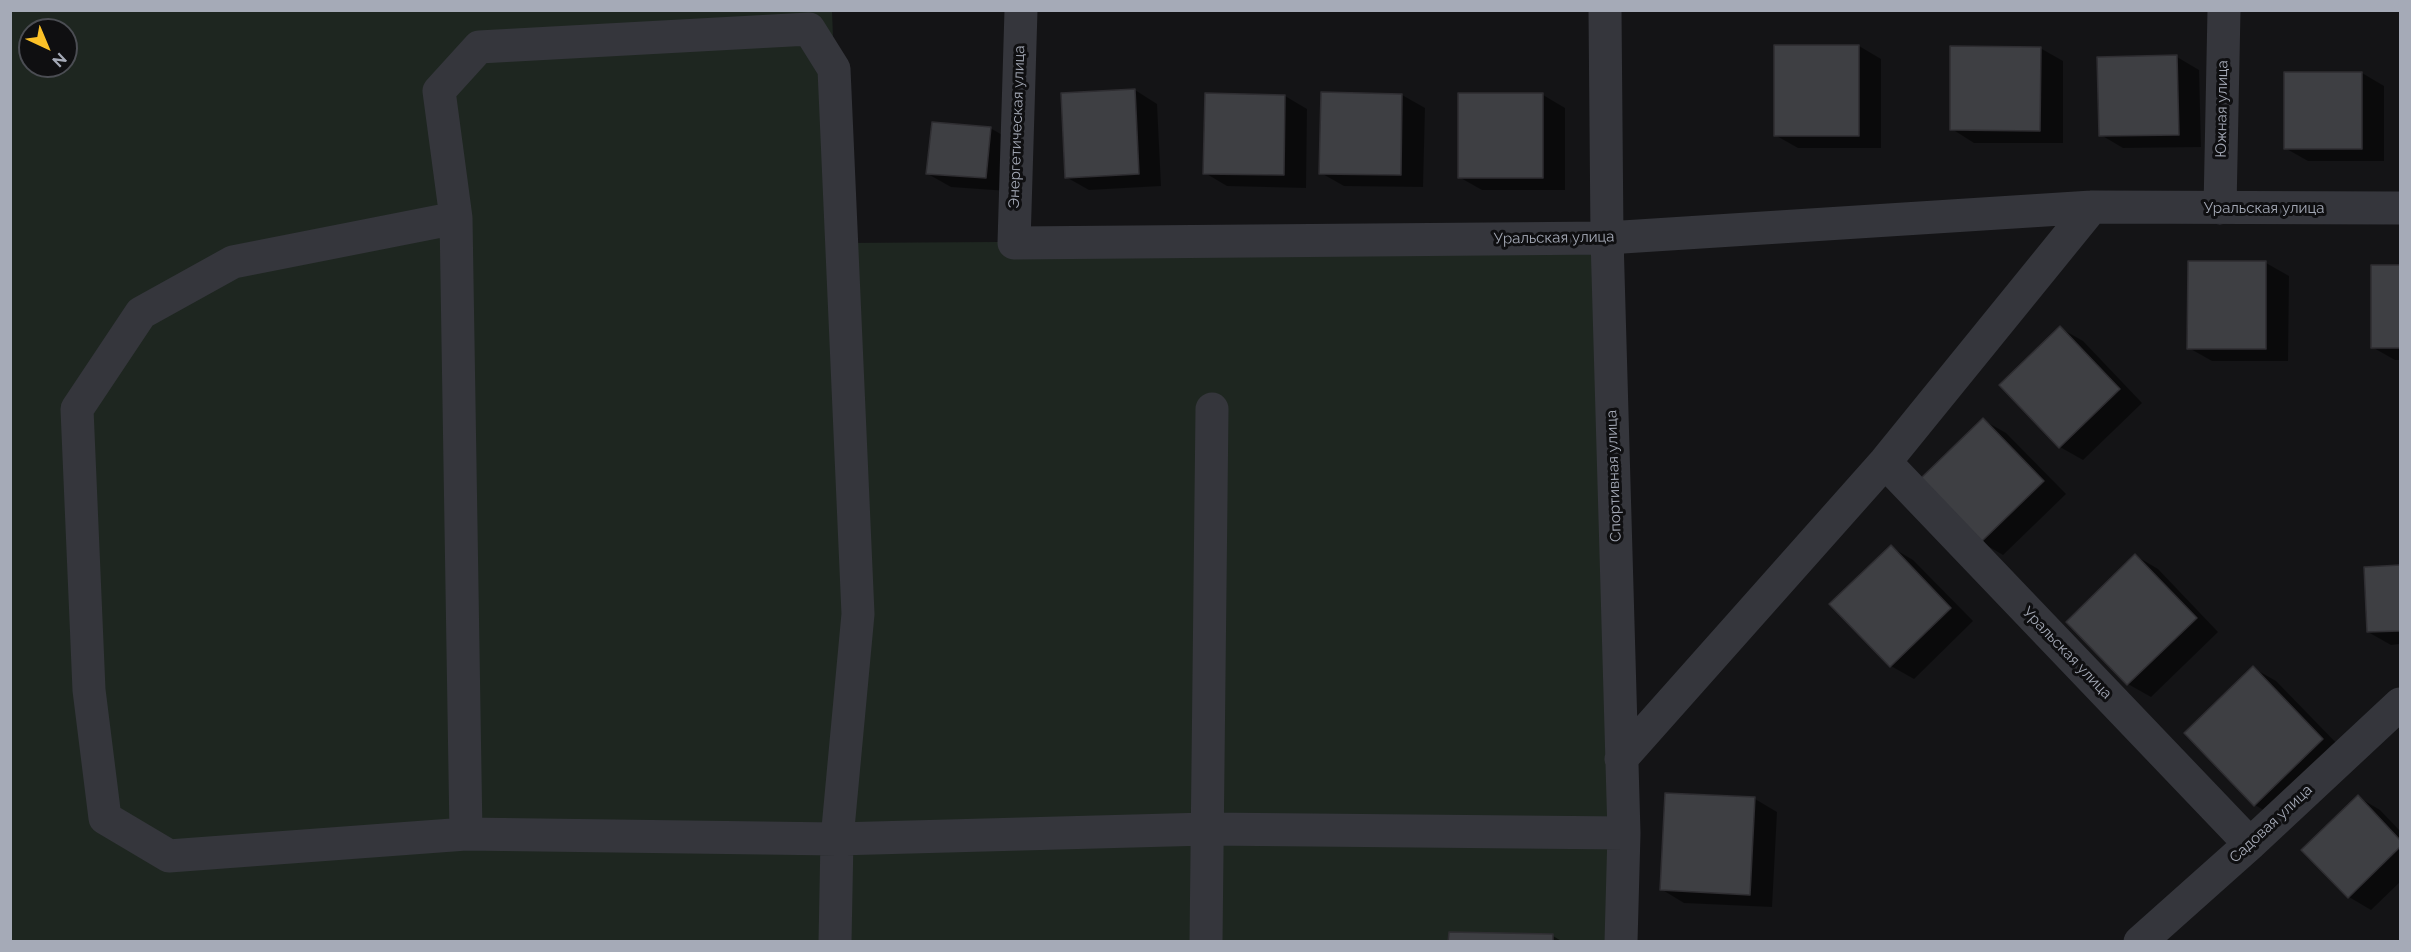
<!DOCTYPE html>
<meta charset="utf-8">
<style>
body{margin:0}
#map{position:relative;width:2411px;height:952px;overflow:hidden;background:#141416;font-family:Raleway,sans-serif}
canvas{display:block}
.frame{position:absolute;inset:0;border:12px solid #a5aab7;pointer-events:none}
.north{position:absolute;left:18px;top:18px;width:60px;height:60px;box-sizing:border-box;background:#0f0f11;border:2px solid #4b4d53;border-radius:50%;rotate:136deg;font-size:16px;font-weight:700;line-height:24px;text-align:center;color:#a5aab7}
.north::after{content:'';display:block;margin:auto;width:21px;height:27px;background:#fbc128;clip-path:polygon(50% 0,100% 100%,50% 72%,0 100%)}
</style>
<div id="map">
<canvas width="2411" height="952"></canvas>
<div class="frame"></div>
<div class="north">N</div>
</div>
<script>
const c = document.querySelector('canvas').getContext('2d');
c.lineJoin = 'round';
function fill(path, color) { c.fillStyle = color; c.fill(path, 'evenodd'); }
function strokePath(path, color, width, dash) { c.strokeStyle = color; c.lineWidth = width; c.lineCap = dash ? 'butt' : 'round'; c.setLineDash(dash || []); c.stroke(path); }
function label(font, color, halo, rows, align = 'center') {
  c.font = font + ' Raleway,sans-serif'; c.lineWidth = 6; c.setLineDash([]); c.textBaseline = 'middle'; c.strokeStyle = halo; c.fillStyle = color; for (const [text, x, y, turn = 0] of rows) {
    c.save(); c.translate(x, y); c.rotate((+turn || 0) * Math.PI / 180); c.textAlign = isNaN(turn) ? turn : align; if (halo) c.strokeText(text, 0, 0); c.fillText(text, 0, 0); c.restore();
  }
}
const green = new Path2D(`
 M10,11H832L841,243L1607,238L1621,941H11ZM30,30H66V66H30Z`);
const shadow = new Path2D(`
 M1859,46L1881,59V148H1798L1775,135Z
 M2040,48L2063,61V143H1974L1952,129Z
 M2177,57L2199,70L2201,147L2123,148L2101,135Z
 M2362,73L2384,86V161H2308L2285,148Z
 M1135,90L1157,104L1161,186L1089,190L1066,177Z
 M1322,94L1402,95L1425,108L1423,187L1344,186L1321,173Z
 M1543,95L1565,108V190H1482L1459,177Z
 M1285,96L1307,109L1306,188L1227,186L1205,173Z
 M990,128L1013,141L1008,191L951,187L928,174Z
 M2266,263L2289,276L2288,361H2212L2189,348Z
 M2372,266H2400V360H2395L2372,347Z
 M2060,328L2083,341L2142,403L2083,460L2060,447Z
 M1983,420L2006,433L2066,494L2003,555L1981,542Z
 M1891,547L1913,560L1973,621L1914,679L1891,666Z
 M2136,556L2158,569L2218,632L2151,697L2128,684Z
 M2400,566V644L2391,645L2368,632L2366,568Z
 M2253,668L2276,681L2345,752L2277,818L2255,805Z
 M2358,797L2380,810L2400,831V882L2371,910L2349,897Z
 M1755,799L1777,812L1772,907L1684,903L1661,889Z
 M1553,936L1563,942H1450Z`);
const building = new Path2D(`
 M1774,45H1859V136H1774Z
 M1950,46L2041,47L2040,131L1950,130Z
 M2177,55L2179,135L2099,136L2097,57Z
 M2284,72H2362V149H2284Z
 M1135,89L1139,174L1065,178L1061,93Z
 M1321,92L1402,94L1401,175L1319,174Z
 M1205,93L1285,95L1284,175L1203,174Z
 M1458,93H1543V178H1458Z
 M932,122L991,127L986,178L926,174Z
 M2188,261H2266V349H2187Z
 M2371,265H2400V348H2371Z
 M2060,326L2120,389L2059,448L1999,385Z
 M1983,418L2044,481L1980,543L1919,480Z
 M1891,545L1951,608L1890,667L1829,604Z
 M2135,554L2197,618L2127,685L2066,622Z
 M2400,565V631L2367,632L2364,567Z
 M2253,666L2323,739L2254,806L2184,733Z
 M1665,793L1755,797L1750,895L1660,890Z
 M2358,795L2400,840V847L2348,898L2301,850Z
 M1449,932L1553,934V942H1448Z`);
const minor = new Path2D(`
 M1021,10L1014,243L1607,238L2092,207L2400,208
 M1605,10L1607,238L1624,833L1621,942
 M2220,208L2224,10
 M456,218L233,262L141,313L77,409L89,690L105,818L169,856L466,834L837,839L1207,829L1624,833
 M1885,462L2250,844
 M1621,759L1885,462L2092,207
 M466,834L456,218L439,91L479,47L809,29L834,69L858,614L837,839L835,942
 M1206,942L1212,409
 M2140,942L2250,844L2400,704`);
const streetNames = [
 ["Южная улица",2222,109,-89],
 ["Энергетическая улица",1017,127,-88],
 ["Уральская улица",2264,208],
 ["Уральская улица",1554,238,-1],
 ["Спортивная улица",1614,476,-92],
 ["Уральская улица",2067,653,46],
 ["Садовая улица",2271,824,-43]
];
fill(green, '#1e2620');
fill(shadow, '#0007');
fill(building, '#3e3f43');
strokePath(building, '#2f2e32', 1.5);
strokePath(minor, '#35363c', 33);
label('15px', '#a5aab7', '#0f0f11', streetNames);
</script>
